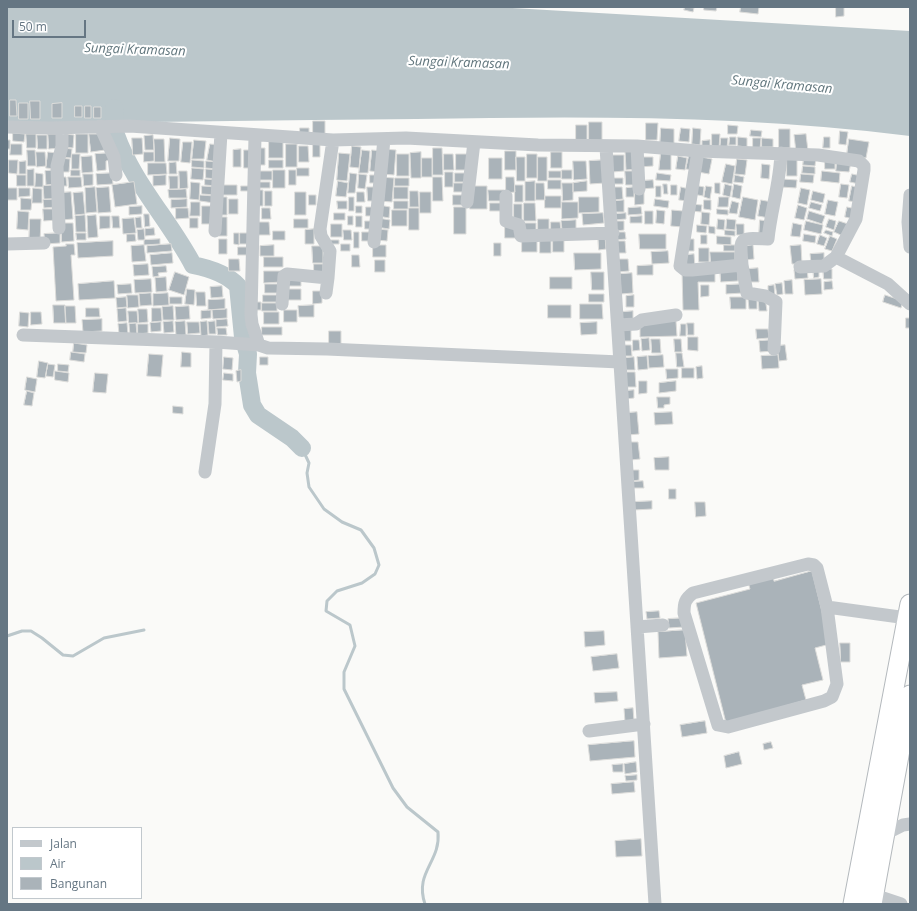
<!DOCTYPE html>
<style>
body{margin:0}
#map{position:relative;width:917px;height:911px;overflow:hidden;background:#fafaf8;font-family:"Open Sans",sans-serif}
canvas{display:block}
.frame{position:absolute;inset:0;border:8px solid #657683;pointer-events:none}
.legend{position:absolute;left:12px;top:827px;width:130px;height:72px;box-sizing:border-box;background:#fff;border:1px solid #c1c8cd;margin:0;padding:5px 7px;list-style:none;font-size:12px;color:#657683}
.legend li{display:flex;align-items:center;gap:8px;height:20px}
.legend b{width:20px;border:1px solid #c1c8cd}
.scale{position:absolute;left:12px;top:20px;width:74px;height:18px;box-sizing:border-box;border:2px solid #657683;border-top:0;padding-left:5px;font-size:12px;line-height:14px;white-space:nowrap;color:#657683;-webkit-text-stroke:3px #fff;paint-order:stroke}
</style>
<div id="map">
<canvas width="917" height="911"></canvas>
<div class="frame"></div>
<ul class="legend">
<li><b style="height:5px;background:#c3c8cc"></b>Jalan</li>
<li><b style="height:11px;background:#bbc7cb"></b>Air</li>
<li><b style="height:11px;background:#aab3b9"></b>Bangunan</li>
</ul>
<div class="scale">50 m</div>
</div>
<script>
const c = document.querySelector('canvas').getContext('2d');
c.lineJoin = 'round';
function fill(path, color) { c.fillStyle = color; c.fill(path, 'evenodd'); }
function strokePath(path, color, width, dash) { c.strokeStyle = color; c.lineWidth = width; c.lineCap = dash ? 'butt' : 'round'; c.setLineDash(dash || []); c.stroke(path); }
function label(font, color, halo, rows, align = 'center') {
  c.font = font + ' "Open Sans",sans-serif'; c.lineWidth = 4; c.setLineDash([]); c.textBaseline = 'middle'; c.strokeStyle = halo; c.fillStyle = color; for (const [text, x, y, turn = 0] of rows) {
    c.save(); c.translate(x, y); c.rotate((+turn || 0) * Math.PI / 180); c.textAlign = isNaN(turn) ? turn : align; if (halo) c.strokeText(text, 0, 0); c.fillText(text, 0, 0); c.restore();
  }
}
const water = new Path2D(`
 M7,7H495L910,31V136C746,115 581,116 416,119C279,120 143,122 7,124Z`);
const stream = new Path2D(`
 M302,448L309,463L307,473L309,487L324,509L342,522L361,530L374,548L379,565L375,574L362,583L337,591L327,601L326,611L350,625L355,646L344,672V689L393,788L407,807L438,832C441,862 414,872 425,904
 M7,636L22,631H31L42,638L63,655L73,656L104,638L144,630`);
const river = new Path2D(`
 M114,108C115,116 114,127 116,135C133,183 170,221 193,265C208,268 227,274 238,286L243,337L248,354L247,373L252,405L258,415L292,438L302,448`);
const building = new Path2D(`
 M685,7L694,8L693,12L684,10Z
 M704,7H717L716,11L704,10Z
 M741,7H759L758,14L740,12Z
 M836,7H844V16L836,17Z
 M10,100H16L17,116H10Z
 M30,101H40V119H31Z
 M19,103H28V119H19Z
 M62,103V118H52V104Z
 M75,106H82V117H75Z
 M85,106H91V118H85Z
 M94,107H101V118H94Z
 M313,121H325V134H313Z
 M589,122H602V144H589Z
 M646,123H658L657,140H646Z
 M576,125H587V142L576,141Z
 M728,125L738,126L737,134H728Z
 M300,128H309V135L300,136Z
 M661,128L674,129V145L660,144Z
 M681,128L690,129L689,142L679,141Z
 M693,128L701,129L700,145L692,144Z
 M779,129H790V148H779Z
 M751,130L762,131L761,137L750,136Z
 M840,131L848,132L846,145L839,144Z
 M13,133L25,134L24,142L13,141Z
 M26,134H36V148H27Z
 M48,134H59L60,148L49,149Z
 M65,134L74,135L73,148L64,147Z
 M76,134H88V153H76Z
 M89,134H101L105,150L91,152Z
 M712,134H720L719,148H712Z
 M806,134L808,151L796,152L794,135Z
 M37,135H47V149H38Z
 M153,135L154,150H145L144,136Z
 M730,137H736V145H729Z
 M738,137L747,138V147L738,146Z
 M824,137H830V148H823Z
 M132,138H142L143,154L133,155Z
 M170,138L180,139L179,161H168Z
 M721,138H728L727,148H720Z
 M753,138H761L760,149H753Z
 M762,138L773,139V147H762Z
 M154,139H164L165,162H155Z
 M849,139L869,142L866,158L847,154Z
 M7,140H10V149H7Z
 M194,140L206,141L204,159H192Z
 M269,140H283V158H269Z
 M710,140V147L702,148V141Z
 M183,142H192L190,163L181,162Z
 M11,144H22V155H10Z
 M210,144L220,145L217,162L207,160Z
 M286,144H297V167H286Z
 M313,144H320V157H313Z
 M299,146H308L309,162H299Z
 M352,146L361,147L359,168L350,167Z
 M63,148L72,149L71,158L62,157Z
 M257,148H265V165H257Z
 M433,148H442L443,175H433Z
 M241,149V167H233V150Z
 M383,149L396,150L394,175L381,174Z
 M27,150H35L36,166H28Z
 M244,150H251V168H244Z
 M362,150L370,151L368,173H359Z
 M372,150L382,151L380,172L370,171Z
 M636,150L637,169L626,170L625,151Z
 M505,151H516V170H505Z
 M36,152H45L46,166L37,167Z
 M48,152L57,153L55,169L46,168Z
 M144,152H154V161L144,162Z
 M421,152V178H411L410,153Z
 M551,152H562V168H551Z
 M661,152H671V170H659Z
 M109,153L110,160L106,161V170L97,171L95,154Z
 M339,153L350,154L347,181L337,180Z
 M72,154H80L79,169H72Z
 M397,154H409V176H397Z
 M444,154H453L454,170H444Z
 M456,154H468V170H456Z
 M527,154H537V178H527Z
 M613,155H624V171L613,172Z
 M689,155L696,157L693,170L686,169Z
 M92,156L93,172L82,173L81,157Z
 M678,156L687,158L685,170L676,169Z
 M787,156H797V176H787Z
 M804,156L816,157L815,166L803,165Z
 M516,157H525V181H517Z
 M538,157H547V181H538Z
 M638,157H653V166L639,167Z
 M701,157L712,159L709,174L698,172Z
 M60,158L70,159L69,172H59Z
 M422,158H432V177H422Z
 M489,158H502V179H489Z
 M825,158H835V169H825Z
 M737,159L747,160L745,175L735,174Z
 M9,160H18L17,174L9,173Z
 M192,160L204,161V168L192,167Z
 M269,160H283V168H269Z
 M604,160L605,183L590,184L589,161Z
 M837,160L851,162L849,172L836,171Z
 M26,161V174H19V162Z
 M206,161L217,162V169L206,168Z
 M573,161H586L587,179L574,180Z
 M176,162L177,174H169V163Z
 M148,163H166L167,174L148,175Z
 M726,164L735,166L732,184L722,182Z
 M762,164L770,165L769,179L761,178Z
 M803,166L815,167V174L802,173Z
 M192,168L204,169L203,180L191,179Z
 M297,168H309V176H297Z
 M34,169V186H27V170Z
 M206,169L218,170L217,179L206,178Z
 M55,170L56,184L46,185L45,171Z
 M71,170H80V176H71Z
 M273,170H285V188H273Z
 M289,170H296V185H289Z
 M562,170H572V179H562Z
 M179,171H187L188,188L180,189Z
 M256,171H272V180H257Z
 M549,171H561V178H549Z
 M625,171H634V185H626Z
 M822,171L840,173L839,183L821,181Z
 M445,172H453V187H445Z
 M36,173L43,174V187H35Z
 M112,173L113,184L97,185L96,174Z
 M350,173L357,174L355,193H348Z
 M455,173H468V182H455Z
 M657,173L671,175L670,181L656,180Z
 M83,174H93V185L84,186Z
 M359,174L367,175L365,189L358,188Z
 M801,174L814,175L813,183L800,182Z
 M852,174L861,176L859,184L850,182Z
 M17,175H26V186H17Z
 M166,175V185L153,186V176Z
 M370,175H377V183H370Z
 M735,175L744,177L743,183L734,182Z
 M169,176H178V189H170Z
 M58,177H66L67,186H58Z
 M68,177H81L82,187L69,188Z
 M380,177L394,178L392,202L379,201Z
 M433,177H442L443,201H433Z
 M506,177H514L515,192L506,193Z
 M395,178H409V186H395Z
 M612,178H623V184H612Z
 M205,179L217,180L216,186L205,185Z
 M782,179L797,180L796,188L781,187Z
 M548,180H561V189H548Z
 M653,180L654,188L640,189L639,181Z
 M338,181L348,183L346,197L336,196Z
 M535,181V201H525V182Z
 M587,181V191L573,192V183Z
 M134,182L137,204L115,207L112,185Z
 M191,182L200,183L199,200L190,199Z
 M258,182H270V188H258Z
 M454,183H466V192H454Z
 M536,183H544L545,200H536Z
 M562,183H573V200L563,201Z
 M715,183H720V194L715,193Z
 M663,184H667L668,194H664Z
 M725,184L732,186L730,197L723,195Z
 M734,184L742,186L740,199L732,197Z
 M841,184L849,185L847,198L839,197Z
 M54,185L55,199H44L43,186Z
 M220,185H237V195H220Z
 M515,185H523V202H515Z
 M671,185H677V195H671Z
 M694,185L704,187L703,196L693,194Z
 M202,186L217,187L216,195L202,194Z
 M241,186H253V191H241Z
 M470,186H487V209H470Z
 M656,186H661V197H656Z
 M706,186L712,187L710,199L704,197Z
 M852,186L860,188L857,202L849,201Z
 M95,187L97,212L86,213L85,188Z
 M109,187L111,212L98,213L96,188Z
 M367,187H374L375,201H368Z
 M394,187H408V199H394Z
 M613,187H622L623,199L614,200Z
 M634,187V197H626V188Z
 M681,187L689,189L687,201L679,200Z
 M7,188H17V200H7Z
 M19,188H30V196L19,197Z
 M33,188L42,189V203H32Z
 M801,188L810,190L807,205L798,203Z
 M186,189L187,198H169L168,190Z
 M255,190H263V206H256Z
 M488,190H504V201H489Z
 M265,191H272V206H265Z
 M410,191H418L419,207H410Z
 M813,191L825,194L823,203L811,200Z
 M71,192L73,219L61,220L59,193Z
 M83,192L85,214L75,215L73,193Z
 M295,192H306V215H295Z
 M357,192H364L365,202H357Z
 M420,192H431V213H420Z
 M635,192H644V204L635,205Z
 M200,195L215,196L214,203L200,201Z
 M309,195H316V205H309Z
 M453,195H466V205H453Z
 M545,196H561V208H545Z
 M218,197H227V215H218Z
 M349,197H354V211H349Z
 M579,197H599V212L579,213Z
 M719,197H729L728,207H718Z
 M743,197L758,200L755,220L739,217Z
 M21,198L32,199L31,210H21Z
 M55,199L56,207L44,208L43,200Z
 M187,199V207L171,208V200Z
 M229,199H238V214H229Z
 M655,199L669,201L668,208L654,206Z
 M624,200V212H615V201Z
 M704,200H711V210L704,209Z
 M761,200L772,202L769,218L758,216Z
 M828,200L838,202L835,216L825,214Z
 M337,201H347V209H338Z
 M394,201H408V209H394Z
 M732,201L739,203L737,214L729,213Z
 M191,202H200V216H190Z
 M562,202H578V218L562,219Z
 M811,202L822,205L820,211L809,208Z
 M490,203H505L504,211H490Z
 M524,203H535L536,221H524Z
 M514,204H522V221L514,222Z
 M691,204L702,205L701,212L691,211Z
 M379,205L390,207L389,218L378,216Z
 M798,205L807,208L804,220L795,218Z
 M142,206V214L129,215V207Z
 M202,206H214V224H202Z
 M356,206H362V213H356Z
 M366,207H375V216H366Z
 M454,207H466V234H454Z
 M641,207L642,214L628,215V208Z
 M847,207L856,209L853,219L845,217Z
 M176,208H188L189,218L176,219Z
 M262,208H270L271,219H262Z
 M409,208H419V230H409Z
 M43,209H56L57,220L44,221Z
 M717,209L728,210V215L717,214Z
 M392,210H407V226H392Z
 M657,210L665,211L664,224L656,223Z
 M672,210L683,211L682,227L671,226Z
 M18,211L29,212L28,230L17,229Z
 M645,211H653V224H645Z
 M809,211L825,216L822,224L807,219Z
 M702,212L710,213L709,225L701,224Z
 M334,213H345V220H334Z
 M603,213L604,223L583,225L582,214Z
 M626,213V219L614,220V214Z
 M144,214H149L150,226L145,227Z
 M85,215L86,232H76L75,216Z
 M96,215L98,237L88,238L87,216Z
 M100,216H110V228L100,229Z
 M112,216H119L120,228H113Z
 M348,216H353V225H348Z
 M356,216H362V227H356Z
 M642,216V223H630V217Z
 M141,217L142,228H136L135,218Z
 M219,217H227V236H219Z
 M134,218L136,233L123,234L122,219Z
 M190,218H198V228H190Z
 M378,218L390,220L389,229L376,227Z
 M30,219H41L40,243L29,242Z
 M294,219H308V228H294Z
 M538,219H549V231H538Z
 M718,219L725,220L724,230L717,229Z
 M727,219L736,220L735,230L726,229Z
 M829,219L836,221L834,230L826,227Z
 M576,220V229L562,230L561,221Z
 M760,220L767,221L766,235L759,234Z
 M365,221H374V229H365Z
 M617,221H624V230L617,231Z
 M806,221L823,225L821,234L804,230Z
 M839,221L848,224L843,236L834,232Z
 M255,222H269L270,235H255Z
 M551,222H560L561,231H551Z
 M61,223H73L74,241L62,242Z
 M521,223H536V234H521Z
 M793,223L802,225L800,237L791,236Z
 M331,224H342V237H331Z
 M736,224H744V235H737Z
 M505,225H517V238H505Z
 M697,225L707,226L706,233L697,232Z
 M709,226L715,227V234L709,233Z
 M154,228L155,235L145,236V229Z
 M144,229L145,240H138L137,230Z
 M314,229V244H305V230Z
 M378,229L388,230L387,241L376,240Z
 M343,230H351L352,240H344Z
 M725,230L735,231V236L725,235Z
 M826,230L833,232L832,236L824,233Z
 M273,231H285V240H273Z
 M354,232H359V248H354Z
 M362,232H373V241H362Z
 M616,232H625L626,239L616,240Z
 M60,233V243L45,244L44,234Z
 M76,233H86V240H77Z
 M234,233H239V245L234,244Z
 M240,233H252V244H240Z
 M127,234H135L136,241L127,242Z
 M639,234H666V249H640Z
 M804,234L816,236L815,243L803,241Z
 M701,235H707V244H701Z
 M820,235L827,238L824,246L817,244Z
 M522,236H537V252H522Z
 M540,236H551V253H540Z
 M553,236H564V252H553Z
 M598,236H605L606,249L599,250Z
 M717,236L731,237V245L717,244Z
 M830,236L837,239L832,251L825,249Z
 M160,239V244L144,245V240Z
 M219,239H227V254H219Z
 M686,239H694V251H686Z
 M331,240H339V244H331Z
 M113,241V256L78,258L77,243Z
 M616,241H625L626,253H617Z
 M494,243H501V256H494Z
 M66,244H74L75,255H71L74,300L56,301L53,247L66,246Z
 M171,244L172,251L147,253V246Z
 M341,244H350V251H341Z
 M144,245L146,261L132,262L131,246Z
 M274,245V256H260V246Z
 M373,245H386V257H373Z
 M724,245H735V251H724Z
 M753,245L754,259L745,260L744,246Z
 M801,245L802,264H792L790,246Z
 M312,246H323V263H313Z
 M238,247H251V255H238Z
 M699,248H709V262H699Z
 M668,251L669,263L652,264L651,252Z
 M710,252H735V265H711Z
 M172,253L173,263L151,265L150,255Z
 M574,253H601V269L575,270Z
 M824,253V263H811L810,254Z
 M694,254L695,267L687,268L686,255Z
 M352,255H359L360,267H352Z
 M264,257H283V267H264Z
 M229,259H239L240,271H229Z
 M617,259H628L629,271L618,272Z
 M375,260H385V272H375Z
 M148,264L149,275L134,276L133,265Z
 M314,264H323V274H314Z
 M653,265V275H637V266Z
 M166,266L167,272L158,273L159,276L153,277L152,267Z
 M758,268L759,282H749L748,269Z
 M807,268L808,278L795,279L794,270Z
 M720,269H738V281L721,282Z
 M813,269H819V277L814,278Z
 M823,269H832V279H824Z
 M264,271H281L282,282L264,283Z
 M715,271V282H698L699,310H683L682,272Z
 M175,272L189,277L184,295L169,290Z
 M591,272H604V290H592Z
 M632,273L633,293L621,294L620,274Z
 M166,277L167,291L156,292L155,278Z
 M286,277H301V286H286Z
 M550,277H572V289H550Z
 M151,279L152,292L135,293L134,280Z
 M821,279L822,294L805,295L804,280Z
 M792,280L793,294H785L784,281Z
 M114,281L115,298L79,300L78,284Z
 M832,281L833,289L824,290V282Z
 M782,283L783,294L777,295L775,284Z
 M131,284L132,293L118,294L117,285Z
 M265,284H282V293H265Z
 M742,284L743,293L726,294V285Z
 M701,285H709V296L701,297Z
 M774,285L775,296H768V286Z
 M222,286L223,297L211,298L210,287Z
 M187,289L195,290L194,305L185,304Z
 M286,289H301V300H286Z
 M313,291H322V303L313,304Z
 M196,292H205L206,306H197Z
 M151,293L152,305L140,306L139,294Z
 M168,293L169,305L153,306V294Z
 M589,294H604V302H589Z
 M127,295H138L139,307L128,308Z
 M263,295H279V302H263Z
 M634,295V307H626V296Z
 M885,295L903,301L901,308L883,302Z
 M126,297L127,307L117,308L116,298Z
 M170,297H182V304H170Z
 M730,297H746V309H731Z
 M765,297L767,311H759L758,298Z
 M757,298V309H749L748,299Z
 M225,299V309L208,310V300Z
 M253,302H261V310H253Z
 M262,303H277V311H262Z
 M580,304H602L603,319H580Z
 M53,305H65L66,323H54Z
 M314,305V317H299L298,306Z
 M548,305H571V318H548Z
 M65,306H75L76,323H66Z
 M173,306L174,320H163L162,307Z
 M189,306L190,319L176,320L175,307Z
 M86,308H99L100,317H86Z
 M126,308L127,321L118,322L117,309Z
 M152,308H161L162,321L152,322Z
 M138,309H147L148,322L139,323Z
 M227,309V318L213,319L212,310Z
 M211,310V318L201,319V311Z
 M284,310H297V322H284Z
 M128,311H137L138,323H129Z
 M633,311V323L622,324V312Z
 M20,312L29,313L28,327L19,326Z
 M31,312H41L42,324L31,325Z
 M264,312H279V324H264Z
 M906,318H910V328H906Z
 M102,319V331L83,332L82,320Z
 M227,319L228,326L216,327V320Z
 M173,321L174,332L164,333L163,322Z
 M185,321L186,335L176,336L175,322Z
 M207,321L208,335L201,336L200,322Z
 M215,321L216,334H209L208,322Z
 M676,321L677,336L640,337V322Z
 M161,322V331L151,332L150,323Z
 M187,322H199L200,333L188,334Z
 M597,322V334L581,335L580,323Z
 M127,323L128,334H119L118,324Z
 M136,323L137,335L130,336L129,324Z
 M687,323H694V335H688Z
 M138,324H148V333L138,334Z
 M681,324H686V336H680Z
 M621,326H631V341H622Z
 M262,327H282V335H262Z
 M217,328H226L227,335H218Z
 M756,329H768L769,338L757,339Z
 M329,331H341V344H329Z
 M688,337H698V351L688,350Z
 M649,338L650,350L642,351L641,339Z
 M651,339H660L661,353H652Z
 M674,339H681L682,352H675Z
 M633,340H639L640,350L633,351Z
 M771,340L773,351L760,352L759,341Z
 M74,343L87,345L86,353L73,352Z
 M625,345H631L632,356H625Z
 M785,345L787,360L779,361L777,346Z
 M71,352L85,354L84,362L70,360Z
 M182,352L191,353V367H181Z
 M676,353H682L684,367H677Z
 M149,354L163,355L161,377L147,376Z
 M663,355L664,367L649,368L648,356Z
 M778,355L779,368L762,369L761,356Z
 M647,356L648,369L638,370L637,357Z
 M224,357L233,358L232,370L223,369Z
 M260,357H268V365H260Z
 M634,357L635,370H626L625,358Z
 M39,361L48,363L45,378L37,377Z
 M48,364L55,365L53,377L46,376Z
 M58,364L69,365L68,372L58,371Z
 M702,366L703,378L697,379L696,367Z
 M682,368H694V378H682Z
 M666,369H678V378L667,379Z
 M241,370V381L237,382L236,371Z
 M55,371L69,373L68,382L55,380Z
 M625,372H635L636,387H625Z
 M95,373L108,374L106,393L93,392Z
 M224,373L233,374V381L223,380Z
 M27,377L37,379L35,392L25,390Z
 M639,381H647V393L639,394Z
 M676,381V391L659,393V383Z
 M634,390V398L625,399L624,391Z
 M27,391L34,393L32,406L24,405Z
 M657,397H670V404L664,405V408H658Z
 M173,406L183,407V414L173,413Z
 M637,412L639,434L628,435L626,413Z
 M672,412L673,424L655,425L654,413Z
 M630,442H638L640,459L631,460Z
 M669,457V470H655L654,458Z
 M632,470H639V480L633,481Z
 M643,481L644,488H631L630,482Z
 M669,489H676V499H669Z
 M652,501V509L634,510L633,502Z
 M695,502H705L706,516L696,517Z
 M812,571L830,644L815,648L823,680L802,685L806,700L726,723L696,603L750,589L748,582L773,575L774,581Z
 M659,611L660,618L647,619L646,612Z
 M683,618L684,627L669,628L668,619Z
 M685,630L687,656L659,658L658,632Z
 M604,631L605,645L585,647L584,632Z
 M840,643H850V662H841Z
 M617,654L619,668L593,671L591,657Z
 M617,692L618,701L595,703L594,693Z
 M633,708L634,721L625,722L624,709Z
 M705,721L707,733L682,737L680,725Z
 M634,741L635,757L590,761L588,745Z
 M771,742L773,748L764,750L763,744Z
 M739,752L742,764L726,768L724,756Z
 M636,762L637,772L625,774L624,764Z
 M623,764V772H613L612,765Z
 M637,775V780L626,781L625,776Z
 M634,782L635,792L612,794L611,784Z
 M641,839L642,856L616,857L615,841Z`);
const minor = new Path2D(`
 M100,126L114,157L116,175
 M7,127L50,128L130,126L333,140L406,138L538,145L637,146L698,151L818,155L859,161L864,166V170L856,219L836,257L824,266L800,267
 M255,136L251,315L252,324L259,345
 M637,146L639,189
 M606,147L655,904
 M698,151L680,266L685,270H692L742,265L747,293L765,296L776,302L774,349
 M910,195L908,222L910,247
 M506,196V221L519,225L521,236L613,233
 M467,202L474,142
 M59,228L57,166L62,146V128
 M215,231L221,133
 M374,242L384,139
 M7,244L44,243
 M836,257L888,284L910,304
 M742,265C740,236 738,238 768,239C771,210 780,183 781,153
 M326,293L328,278
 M282,304L284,276L287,274L328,278L330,251L321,236L320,229L333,140
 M618,325L636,324L642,320L676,315
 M23,335L216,342L259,345L268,348L327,349L620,362
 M205,472L215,404L216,342
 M808,564L814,565L817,568L827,607L837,684L832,697L824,701L728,727L718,725L684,613C684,603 685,599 693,593Z
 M827,607L907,618
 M637,627L663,625
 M589,731L644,724
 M885,834L903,825L910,824
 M874,895L901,904`);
const highway = new Path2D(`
 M853,904L910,604
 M872,904L910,695`);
const waterNames = [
 ["Sungai Kramasan",135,50,2],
 ["Sungai Kramasan",459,63,2],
 ["Sungai Kramasan",782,85,5]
];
fill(water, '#bbc7cb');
strokePath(stream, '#bbc7cb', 3);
strokePath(river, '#bbc7cb', 18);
fill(building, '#aab3b9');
strokePath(building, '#dcdcda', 1);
strokePath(highway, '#b4b9bd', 21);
strokePath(minor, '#c3c8cc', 13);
strokePath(highway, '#fff', 19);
label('italic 13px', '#60757c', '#fff', waterNames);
</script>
